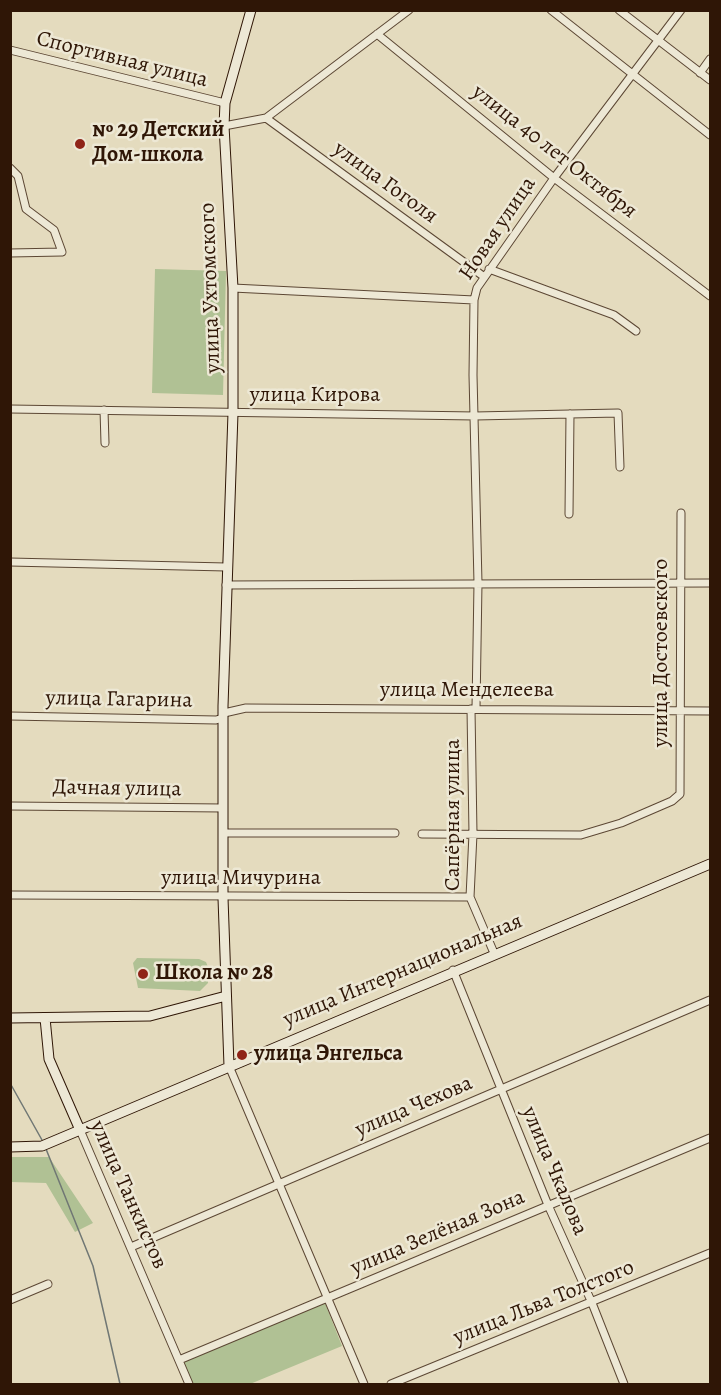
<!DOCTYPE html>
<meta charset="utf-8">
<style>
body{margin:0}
#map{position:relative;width:721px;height:1395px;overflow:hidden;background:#e4dbbe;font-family:Alegreya,serif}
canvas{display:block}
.frame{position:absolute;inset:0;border:12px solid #2f1606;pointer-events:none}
</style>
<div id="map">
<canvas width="721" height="1395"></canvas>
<div class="frame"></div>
</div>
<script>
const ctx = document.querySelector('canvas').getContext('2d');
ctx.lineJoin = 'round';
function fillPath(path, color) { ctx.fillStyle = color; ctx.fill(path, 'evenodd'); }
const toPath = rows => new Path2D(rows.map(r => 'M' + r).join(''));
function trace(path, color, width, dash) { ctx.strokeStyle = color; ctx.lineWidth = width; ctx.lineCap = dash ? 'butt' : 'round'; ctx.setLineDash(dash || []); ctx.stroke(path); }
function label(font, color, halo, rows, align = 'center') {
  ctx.font = font + ' Alegreya,serif'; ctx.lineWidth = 5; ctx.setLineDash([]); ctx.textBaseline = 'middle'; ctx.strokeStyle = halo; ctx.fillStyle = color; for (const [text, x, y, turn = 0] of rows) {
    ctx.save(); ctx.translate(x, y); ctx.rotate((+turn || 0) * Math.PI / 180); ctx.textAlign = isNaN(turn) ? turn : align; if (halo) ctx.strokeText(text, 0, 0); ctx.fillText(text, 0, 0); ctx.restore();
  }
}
fillPath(toPath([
 [155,269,226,271,223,395,152,393],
 [137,958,199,959,206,962,208,967,208,983,200,991,138,988,133,963],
 [11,1157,49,1157,93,1223,75,1232,46,1183,11,1182],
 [325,1303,342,1346,250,1384,193,1384,182,1362]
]), '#b0c194');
trace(toPath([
 [10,1083,42,1140],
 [46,1149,93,1266,120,1384]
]), '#707774', 1.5);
const street = toPath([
 [551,10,710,135],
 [619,10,710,80],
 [377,34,554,178,710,296],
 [10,50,225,103],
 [700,73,710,59],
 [266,118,483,276],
 [224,126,266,118,409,10],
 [10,168,18,176,26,209,54,230,62,252,10,253],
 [489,269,614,315,636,331],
 [233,288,474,300],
 [10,409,475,416,618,413,620,467],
 [104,410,105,443],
 [569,514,570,414],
 [10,562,226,567],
 [226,585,710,583],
 [476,708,478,583,473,375,474,300,477,288,554,178,681,10],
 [471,709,473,834,470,897,494,953],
 [10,716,216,720,223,718,224,713,246,708,710,711],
 [10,806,223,808],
 [224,833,395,833],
 [422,834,581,835,621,823,672,801,680,794,681,513],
 [10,895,470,897],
 [453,970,548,1205,592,1303,624,1384],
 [229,1066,364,1384],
 [80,1130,189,1384],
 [131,1247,710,1000],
 [10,1300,48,1284],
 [179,1360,710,1138],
 [391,1384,710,1253]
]);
const secondary = toPath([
 [10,1018,150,1016,226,996],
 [45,1018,49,1059,80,1130],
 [229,1066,223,898,223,706,233,413,233,288,224,126,225,103,251,10],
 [10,1147,42,1146,80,1130,710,864]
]);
trace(street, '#5c4734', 9);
trace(secondary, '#2f1606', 11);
trace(street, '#ede8d5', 7);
trace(secondary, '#ede8d5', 9);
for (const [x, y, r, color] of [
 [80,144,6,"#8f2418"],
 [143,974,6,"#8f2418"],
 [242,1055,6,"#8f2418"]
]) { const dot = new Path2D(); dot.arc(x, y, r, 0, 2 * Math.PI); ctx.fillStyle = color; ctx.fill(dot); trace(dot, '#ede8d5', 2); }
label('22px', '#2f1606', '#ede8d5', [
 ["Спортивная улица",122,60,14],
 ["улица 40 лет Октября",554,152,38],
 ["улица Гоголя",385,183,36],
 ["Новая улица",498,229,-56],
 ["улица Ухтомского",211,288,-92],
 ["улица Кирова",315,396],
 ["улица Достоевского",662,653,-90],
 ["улица Менделеева",467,691],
 ["улица Гагарина",119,700,1],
 ["Дачная улица",117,789,1],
 ["Сапёрная улица",454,815,-90],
 ["улица Мичурина",241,879],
 ["улица Интернациональная",403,971,-23],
 ["улица Чехова",414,1107,-23],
 ["улица Чкалова",554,1171,67],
 ["улица Танкистов",128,1195,66],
 ["улица Зелёная Зона",438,1233,-23],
 ["улица Льва Толстого",544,1303,-22]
]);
label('bold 22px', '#2f1606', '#ede8d5', [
 ["№ 29 Детский",92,131],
 ["Дом-школа",92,156],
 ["Школа № 28",155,974],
 ["улица Энгельса",254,1055]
], 'left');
</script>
